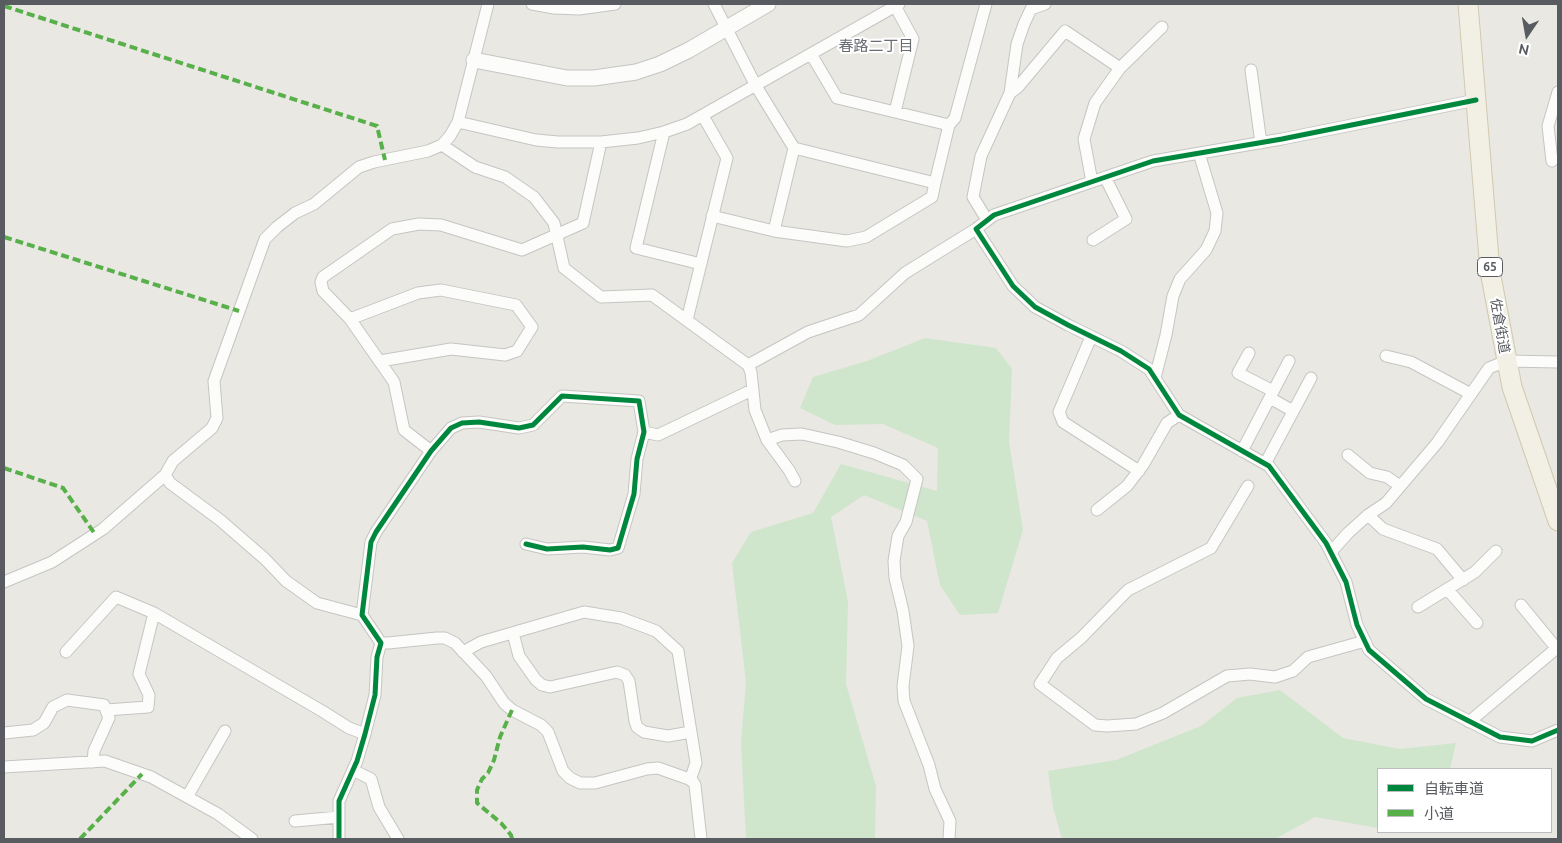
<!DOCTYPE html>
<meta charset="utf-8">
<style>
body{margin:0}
#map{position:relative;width:1562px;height:843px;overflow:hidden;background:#e9e8e2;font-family:Ubuntu,"Noto Sans JP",sans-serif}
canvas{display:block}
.frame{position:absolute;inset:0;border:5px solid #585b60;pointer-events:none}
.legend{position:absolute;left:1377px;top:768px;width:175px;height:65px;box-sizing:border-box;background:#fff;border:1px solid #bcbdbf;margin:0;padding:6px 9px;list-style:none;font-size:15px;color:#585b60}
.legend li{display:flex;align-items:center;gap:10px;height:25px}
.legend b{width:25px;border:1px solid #bcbdbf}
.north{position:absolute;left:1502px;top:10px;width:50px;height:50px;-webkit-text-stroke:4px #fff;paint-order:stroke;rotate:192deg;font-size:14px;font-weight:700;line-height:20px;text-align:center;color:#585b60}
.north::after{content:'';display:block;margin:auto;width:18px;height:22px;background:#585b60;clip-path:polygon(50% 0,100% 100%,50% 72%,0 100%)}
</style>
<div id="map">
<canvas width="1562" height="843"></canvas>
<div class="frame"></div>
<ul class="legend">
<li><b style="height:6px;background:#00873e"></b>自転車道</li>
<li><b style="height:6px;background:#58b04a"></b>小道</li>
</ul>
<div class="north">N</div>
</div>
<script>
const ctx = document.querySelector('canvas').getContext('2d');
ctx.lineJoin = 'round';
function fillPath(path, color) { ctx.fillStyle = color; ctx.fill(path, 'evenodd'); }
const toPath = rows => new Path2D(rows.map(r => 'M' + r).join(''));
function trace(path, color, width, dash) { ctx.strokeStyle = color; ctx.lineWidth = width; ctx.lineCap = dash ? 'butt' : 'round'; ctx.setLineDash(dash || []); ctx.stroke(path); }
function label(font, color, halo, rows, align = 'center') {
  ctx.font = font + ' Ubuntu,"Noto Sans JP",sans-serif'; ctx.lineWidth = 4; ctx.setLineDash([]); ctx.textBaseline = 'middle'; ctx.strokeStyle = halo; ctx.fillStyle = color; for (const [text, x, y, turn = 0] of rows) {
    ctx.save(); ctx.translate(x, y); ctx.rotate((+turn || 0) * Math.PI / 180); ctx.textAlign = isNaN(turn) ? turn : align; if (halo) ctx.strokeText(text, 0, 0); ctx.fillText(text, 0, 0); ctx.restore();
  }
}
fillPath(toPath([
 [925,338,996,348,1012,369,1009,442,1023,530,998,613,960,615,940,585,927,521,864,495,831,517,848,602,846,684,876,786,875,839,746,839,741,743,746,682,732,563,751,532,813,513,841,464,937,491,938,448,883,424,835,425,800,408,813,377,867,361],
 [1280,690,1343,738,1400,749,1456,743,1450,769,1378,769,1378,828,1315,817,1275,839,1062,839,1053,807,1048,771,1116,760,1201,726,1237,698]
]), '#cfe6cc');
const minor = toPath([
 [532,4,554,8,579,9,615,4],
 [714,4,756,86,794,148],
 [1251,70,1261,143],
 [1010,93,1018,87,1065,31,1120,68],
 [1476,100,1282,139,1153,161,994,215,976,229,1013,286,1035,307,1068,325,1121,351,1149,369,1179,415,1269,466,1326,543,1346,582,1357,625,1369,650,1426,699,1500,737,1532,741,1558,730],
 [895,112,913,39,895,6],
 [458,122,536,140,558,142,601,142,638,138,664,132,687,124,899,4],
 [949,125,955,118,986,4],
 [664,132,636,248,701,264],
 [442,145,475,167,505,177,534,197,554,223,564,268,601,297,652,295,748,365,808,332,859,315,905,273,976,229],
 [1552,161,1548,126,1558,92],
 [1092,182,1084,139,1095,103,1120,68,1162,27],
 [712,216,774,231,794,148,935,183,949,125,837,98,811,54],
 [987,220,973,197,981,156,1010,93,1017,44,1024,24,1031,9,1045,4],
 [774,231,847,241,866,237,932,197,935,183],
 [1093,240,1126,219,1105,177],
 [350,319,418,293,441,290,516,305,532,327,517,351,505,355,451,349,380,361],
 [687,320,727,158,703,116],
 [1091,337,1059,412,1063,422,1139,471],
 [1249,353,1238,373,1273,391],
 [1386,356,1411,362,1471,394],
 [748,365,751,372,755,410,767,440,789,470,795,481],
 [1155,378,1166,335,1173,296,1180,279,1206,250,1215,231,1217,213,1199,153],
 [1270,398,1293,411],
 [644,432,658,435,752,390],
 [767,440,782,435,802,434,838,442,874,453,903,465,917,479,906,522,898,536,894,561,895,578,903,611,908,646,903,686,904,701,929,765,935,789,950,821,949,839],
 [431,451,404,430,394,382,350,319,323,291,321,282,323,277,392,229,419,224,441,225,522,250,583,223,601,142],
 [1242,451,1289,361],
 [1348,455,1370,473,1387,477,1400,486],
 [1265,464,1311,378],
 [1248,486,1211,548,1128,590,1081,638,1057,658,1040,684,1095,725,1107,726,1136,724,1163,713,1227,676,1250,674,1275,677,1293,671,1308,657,1365,641],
 [1097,510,1127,486,1143,465,1167,423,1179,415],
 [1368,515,1383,529,1437,549,1463,580],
 [1331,552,1348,533,1368,515,1386,503,1437,443,1489,368,1506,361,1558,362],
 [4,582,52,562,103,529,165,475],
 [1447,589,1477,623],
 [1521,605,1557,649],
 [1418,607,1475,572,1496,551],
 [362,615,317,603,286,581,265,559,220,520,170,483,165,475,173,461,212,428,217,418,214,381,265,239,277,227,295,213,314,204,359,167,374,162,428,151,442,145,450,136,458,122,488,4],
 [513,633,519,656,536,680,542,685,550,687,617,672,625,675,629,681,635,721,637,727,644,732,668,736,691,732],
 [381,643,388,643,437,638,445,638,455,643,486,676,504,703,512,710,541,725,548,732,563,771,570,778,580,783,595,783,647,769,658,768,692,780,695,785,701,839],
 [66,652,116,597,154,613],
 [463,652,481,642,584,612,621,618,656,631,678,651,696,763,690,780],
 [106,710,148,707,149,695,139,674,154,613,322,711,349,728,365,734],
 [1469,722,1558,647],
 [4,733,33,730,44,723,53,707,67,700,104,705,109,718,94,751,93,762],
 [4,767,105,761,151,777,218,814,252,839],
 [353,770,371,779,379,807,398,839],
 [187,797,225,731],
 [295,821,339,817],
 [339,839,339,801,357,761,365,734,375,695,377,657,381,643,362,615,371,542,376,532,431,451,451,428,462,423,479,422,519,428,533,425,562,396,639,401,644,432,637,459,634,494,618,548,610,550,583,547,547,549,526,544]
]);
const tertiary = toPath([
 [474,60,567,78,594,78,636,72,660,64,689,50,768,4]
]);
const primary = toPath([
 [1468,4,1490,271,1512,387,1558,521]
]);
trace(minor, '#c5c5c3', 13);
trace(tertiary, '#c5c5c3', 17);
trace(primary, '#d1c9af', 21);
trace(minor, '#fcfcfb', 11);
trace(tertiary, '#fcfcfb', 15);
trace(primary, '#f2f0e5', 19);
trace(toPath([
 [4,6,377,126,385,160],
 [4,237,239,311],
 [4,468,63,488,95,534],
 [512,710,500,737,494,760,488,773,482,779,477,790,477,803,501,823,511,835,512,839],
 [80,839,142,774]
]), '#58b04a', 4, [8, 4]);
trace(toPath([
 [1476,100,1282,139,1153,161,994,215,976,229,1013,286,1035,307,1068,325,1121,351,1149,369,1179,415,1269,466,1326,543,1346,582,1357,625,1369,650,1426,699,1500,737,1532,741,1558,730],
 [339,839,339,801,357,761,365,734,375,695,377,657,381,643,362,615,371,542,376,532,431,451,451,428,462,423,479,422,519,428,533,425,562,396,639,401,644,432,637,459,634,494,618,548,610,550,583,547,547,549,526,544]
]), '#00873e', 5);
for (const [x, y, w] of [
 [1490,267,25]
]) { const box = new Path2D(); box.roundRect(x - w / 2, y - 9.5, w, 19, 4); ctx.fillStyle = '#fff'; ctx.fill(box); trace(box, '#585b60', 1); }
label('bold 12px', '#585b60', null, [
 ["65",1490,267]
]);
label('14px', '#585b60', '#fff', [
 ["佐倉街道",1500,326,80]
]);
label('15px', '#696d72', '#fff', [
 ["春路二丁目",876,46]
]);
</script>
